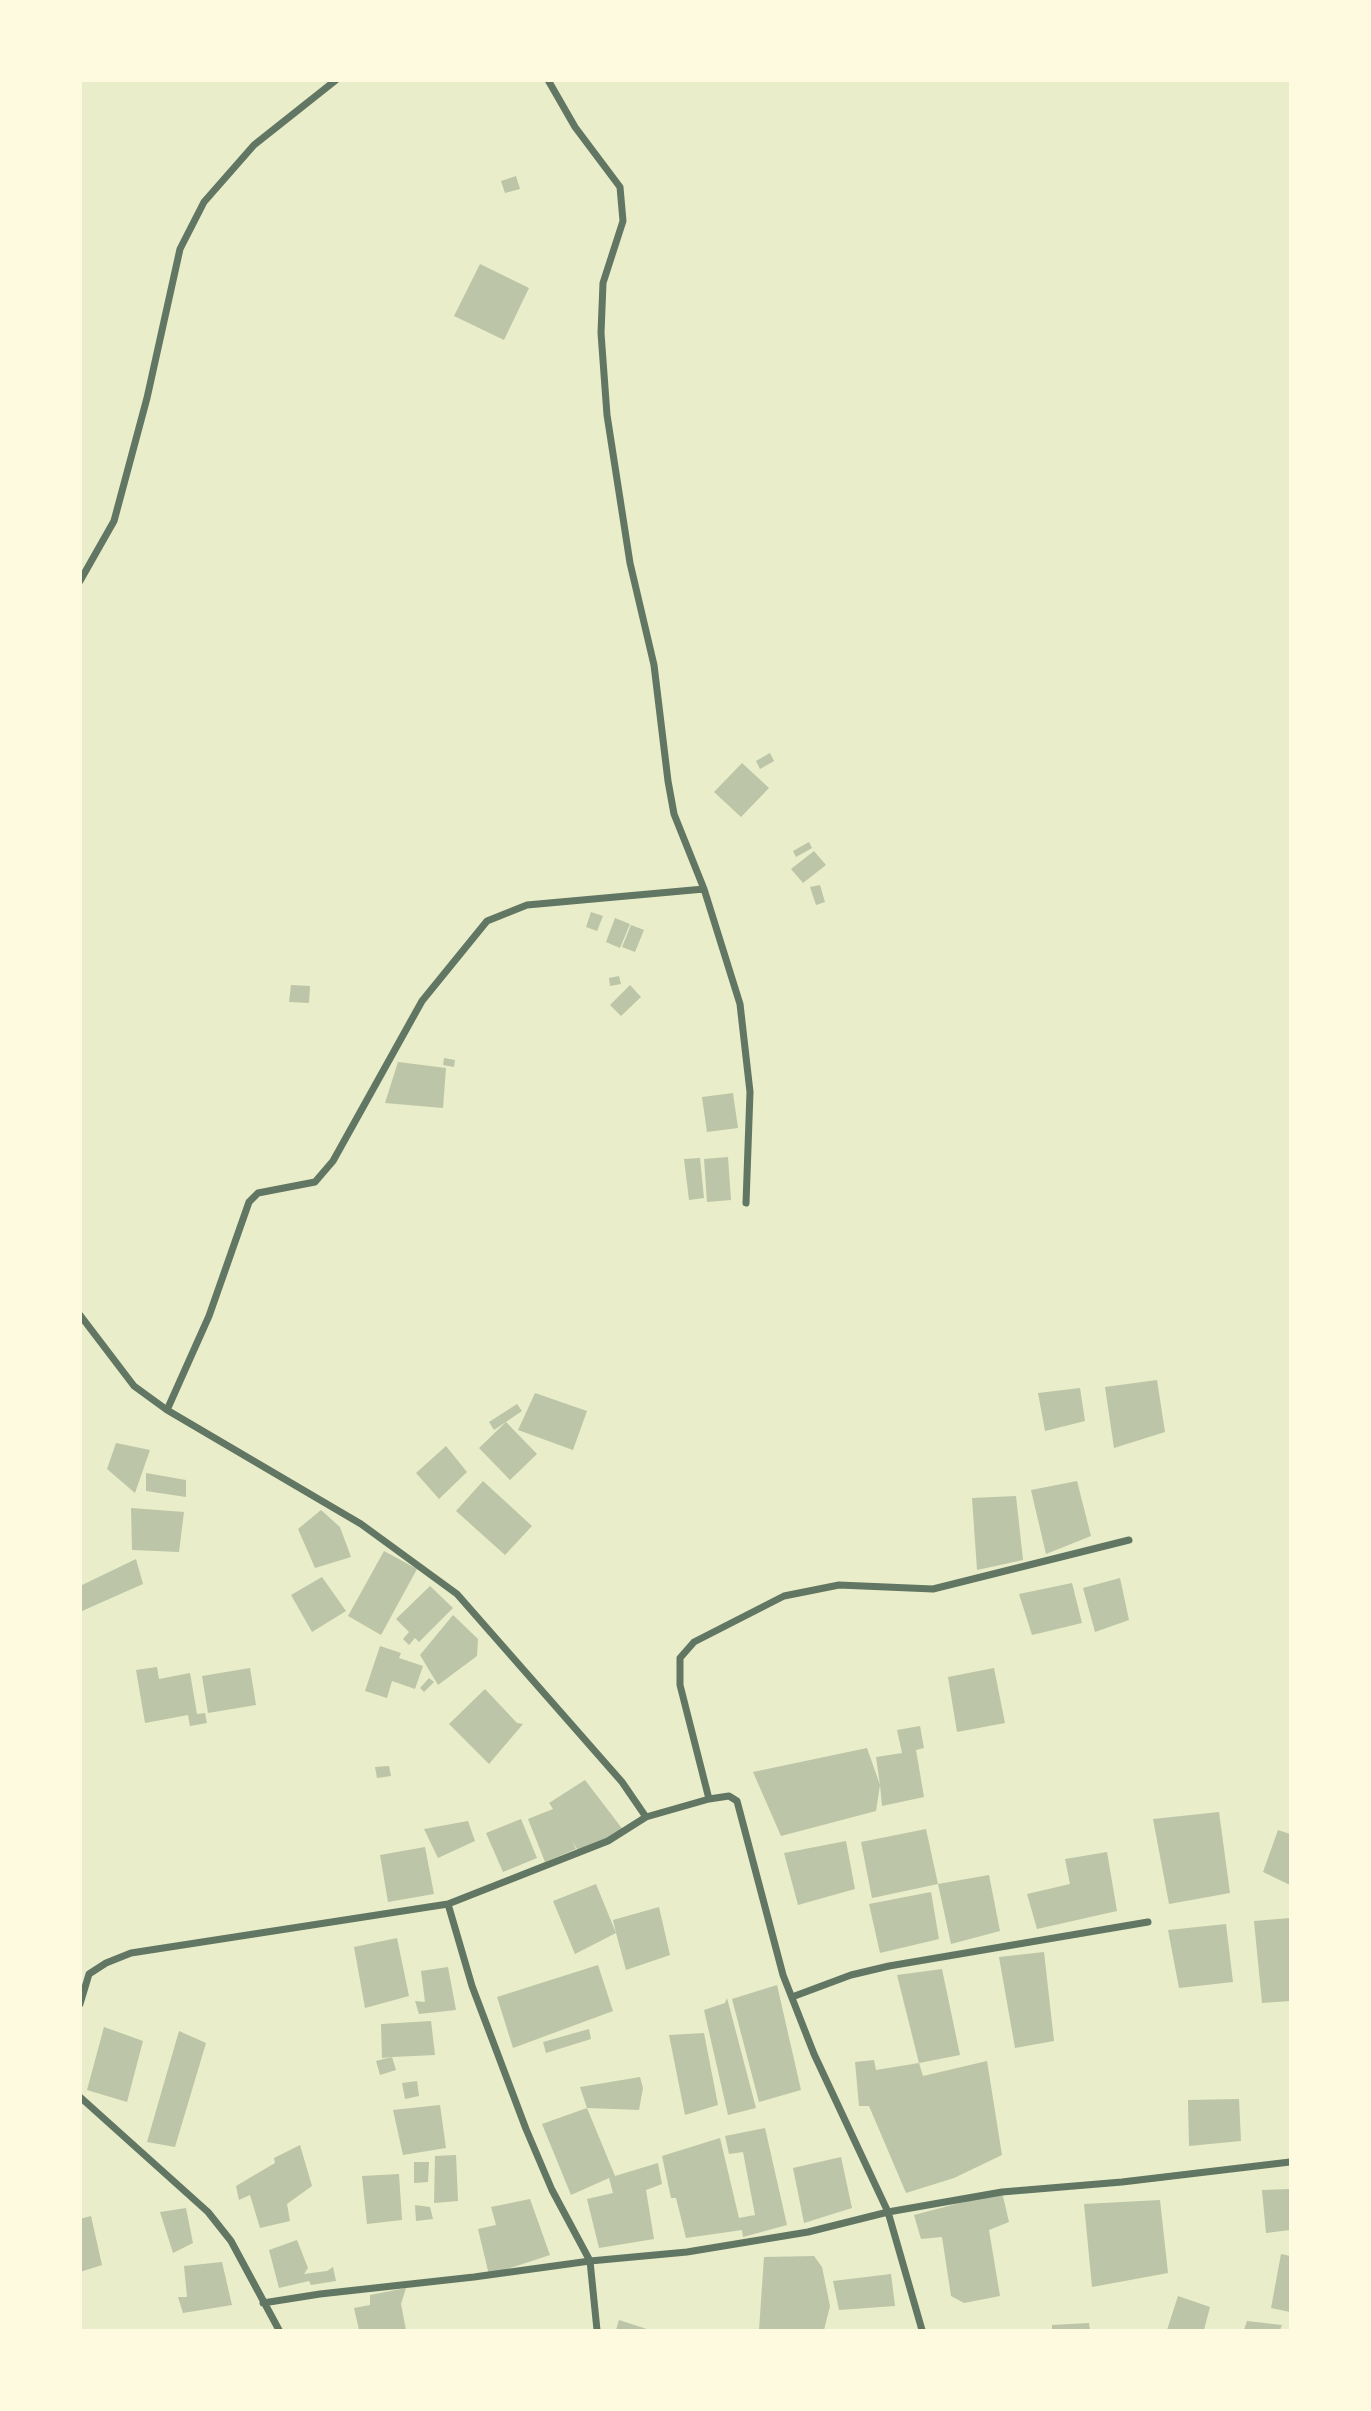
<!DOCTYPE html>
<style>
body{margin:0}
#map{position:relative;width:1371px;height:2411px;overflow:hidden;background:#e9edc9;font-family:Commissioner,sans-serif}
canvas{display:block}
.frame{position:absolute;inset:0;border:82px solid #fefae0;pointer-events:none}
</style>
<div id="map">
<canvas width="1371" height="2411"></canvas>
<div class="frame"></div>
</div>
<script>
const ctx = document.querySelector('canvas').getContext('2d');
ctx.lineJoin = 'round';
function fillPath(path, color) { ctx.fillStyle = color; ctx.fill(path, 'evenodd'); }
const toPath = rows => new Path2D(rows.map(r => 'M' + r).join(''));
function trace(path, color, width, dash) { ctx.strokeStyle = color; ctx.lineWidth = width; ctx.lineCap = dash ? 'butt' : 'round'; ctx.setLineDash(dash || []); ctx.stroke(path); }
fillPath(toPath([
 [516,176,520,189,505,193,501,181],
 [480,264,529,288,504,340,454,316],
 [770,753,774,761,760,769,756,761],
 [742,763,769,788,741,817,714,792],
 [809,842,812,848,796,857,793,851],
 [814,851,826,865,803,883,791,869],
 [820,885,825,902,816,905,810,887],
 [591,912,603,916,597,931,586,927],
 [615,918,630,924,620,948,606,942],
 [631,925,644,930,635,952,622,947],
 [619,976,621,984,610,986,609,978],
 [291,985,310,986,309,1003,289,1002],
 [630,985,641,997,621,1016,610,1005],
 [444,1058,455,1060,454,1067,443,1065],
 [398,1062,446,1068,443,1108,385,1103],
 [733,1093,738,1128,707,1132,702,1097],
 [728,1157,731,1200,707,1202,704,1159],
 [700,1158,704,1198,689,1200,684,1159],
 [1157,1380,1165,1432,1114,1448,1105,1387],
 [1080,1388,1085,1421,1045,1431,1038,1393],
 [535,1393,587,1411,573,1450,518,1430],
 [517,1404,522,1411,494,1430,489,1422],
 [506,1422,537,1454,510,1480,479,1448],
 [116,1443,150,1450,135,1493,107,1469],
 [446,1446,467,1472,439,1499,416,1473],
 [146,1473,186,1480,186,1497,146,1491],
 [483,1481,532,1526,505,1555,456,1511],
 [1077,1481,1091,1536,1046,1554,1031,1490],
 [1016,1496,1023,1560,977,1570,972,1498],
 [131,1508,184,1512,179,1552,132,1550],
 [321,1510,340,1527,351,1557,315,1568,298,1529],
 [384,1551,417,1569,381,1635,348,1616],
 [136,1559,143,1584,82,1611,80,1586],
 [322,1577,346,1611,312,1632,291,1595],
 [1120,1578,1129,1620,1095,1632,1083,1588],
 [1072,1583,1082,1623,1032,1635,1019,1594],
 [430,1586,453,1608,419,1642,415,1638,409,1645,403,1639,409,1632,396,1619],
 [453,1615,478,1639,477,1656,438,1685,420,1655],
 [380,1646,401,1653,399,1658,423,1666,415,1689,392,1681,387,1698,365,1691],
 [157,1667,159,1679,190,1673,197,1714,205,1713,207,1723,190,1726,188,1715,145,1723,136,1670],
 [250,1668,256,1705,208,1713,202,1676],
 [994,1668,1005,1723,957,1732,948,1677],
 [429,1678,434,1682,424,1692,420,1688],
 [485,1689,517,1723,523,1724,489,1764,449,1724],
 [920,1726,924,1748,916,1750,924,1797,882,1806,880,1785,876,1811,781,1836,753,1772,867,1748,880,1785,876,1757,902,1753,897,1730],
 [389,1766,391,1776,377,1778,375,1767],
 [585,1780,624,1831,579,1852,572,1841,576,1849,545,1862,528,1819,553,1809,549,1803],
 [1219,1812,1230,1893,1169,1904,1153,1819],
 [521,1819,537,1858,503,1872,486,1833],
 [468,1821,475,1841,438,1858,424,1829],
 [926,1829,938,1884,989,1875,1000,1931,951,1944,938,1884,872,1898,861,1842],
 [1278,1830,1290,1834,1290,1885,1263,1872],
 [846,1841,855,1889,798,1905,784,1853],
 [425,1847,434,1894,388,1902,380,1855],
 [1107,1852,1117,1911,1037,1929,1027,1894,1070,1884,1065,1859],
 [596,1884,616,1933,613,1920,659,1907,670,1955,626,1970,616,1933,575,1954,553,1901],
 [931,1892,939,1939,880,1953,869,1904],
 [1290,1918,1290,2001,1262,2003,1254,1921],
 [1226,1924,1233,1982,1179,1988,1168,1930],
 [397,1938,409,1996,365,2008,354,1947],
 [1044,1952,1054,2041,1015,2048,999,1957],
 [598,1965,613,2011,513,2048,497,1997],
 [448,1967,456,2010,419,2014,415,2001,425,2002,421,1971],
 [942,1969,960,2055,919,2063,897,1975],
 [777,1985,801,2090,759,2102,732,1999],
 [727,1998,756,2108,728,2115,704,2010,725,2003],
 [431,2021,435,2055,392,2057,396,2070,380,2075,376,2061,392,2057,382,2058,381,2024],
 [104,2027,143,2041,127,2102,87,2090],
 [589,2029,591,2039,546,2053,543,2042],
 [179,2031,206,2043,175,2147,147,2142],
 [704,2033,718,2105,685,2115,669,2035],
 [874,2060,876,2070,919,2063,923,2076,987,2061,1002,2155,954,2178,906,2193,869,2106,859,2106,855,2062],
 [640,2077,643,2088,639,2110,587,2108,580,2087],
 [417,2081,419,2096,405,2099,402,2083],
 [1239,2099,1241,2141,1189,2146,1188,2100],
 [440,2105,446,2148,403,2155,393,2110],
 [587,2108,615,2176,658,2163,662,2184,646,2190,654,2239,599,2248,587,2199,613,2193,609,2178,571,2195,542,2124],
 [765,2128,787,2225,743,2237,742,2230,686,2238,676,2198,671,2198,662,2156,720,2138,739,2218,755,2215,743,2152,729,2154,725,2136],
 [300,2145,312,2186,287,2204,290,2221,260,2228,250,2195,239,2200,236,2186,275,2163,274,2158],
 [456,2155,458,2201,434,2203,435,2156],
 [841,2157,852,2208,804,2223,793,2168],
 [414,2162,429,2162,428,2182,414,2183],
 [399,2174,402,2220,367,2224,362,2176],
 [1290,2189,1290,2230,1266,2233,1262,2190],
 [1002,2192,1009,2222,989,2230,1000,2296,964,2303,951,2296,942,2237,921,2239,914,2215],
 [530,2199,550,2255,489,2275,478,2229,496,2225,491,2207],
 [1160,2200,1168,2273,1092,2287,1084,2204],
 [415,2205,430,2207,433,2219,416,2221],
 [186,2208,193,2243,173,2253,160,2212],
 [91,2216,102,2265,80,2272,80,2219],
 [297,2240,308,2268,304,2274,327,2271,333,2267,336,2281,311,2285,309,2281,279,2288,269,2250],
 [1281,2254,1290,2256,1290,2312,1271,2308],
 [814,2256,822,2267,830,2306,824,2330,759,2330,764,2257],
 [222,2262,232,2305,183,2313,178,2297,187,2297,184,2266],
 [891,2274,895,2306,839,2310,833,2281],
 [406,2288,401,2304,406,2330,359,2330,354,2308,370,2305,370,2295],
 [1178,2296,1210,2307,1204,2330,1167,2330],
 [619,2320,650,2330,616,2330],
 [1247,2321,1282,2325,1280,2330,1244,2330],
 [1089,2323,1090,2330,1052,2330,1052,2325]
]), '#bcc5a7');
trace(toPath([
 [548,80,575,127,620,187,623,221,603,283,601,333,607,415,630,563,654,665,668,781,674,814,704,889,740,1004,750,1092,746,1203],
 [80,581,114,521,147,398,180,249,204,202,254,145,336,80],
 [80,1315,134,1386,167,1410,361,1524,457,1594,622,1782,646,1817,709,1799,729,1796,737,1801,783,1975,814,2054,888,2212,922,2330],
 [167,1410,209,1316,249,1202,258,1193,315,1182,333,1161,422,1001,487,921,527,905,704,889],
 [709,1799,680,1685,680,1658,694,1642,784,1596,839,1585,933,1589,1129,1540],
 [792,1997,851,1975,889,1966,1148,1922],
 [80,2004,89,1974,106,1963,131,1953,448,1904],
 [80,2097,208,2212,231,2241,279,2330],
 [263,2303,320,2294,474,2277,590,2261,552,2190,526,2129,472,1986,448,1904,608,1841,646,1817],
 [597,2330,590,2261,687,2252,808,2232,888,2212,1002,2192,1122,2182,1290,2162]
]), '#617663', 7);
</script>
